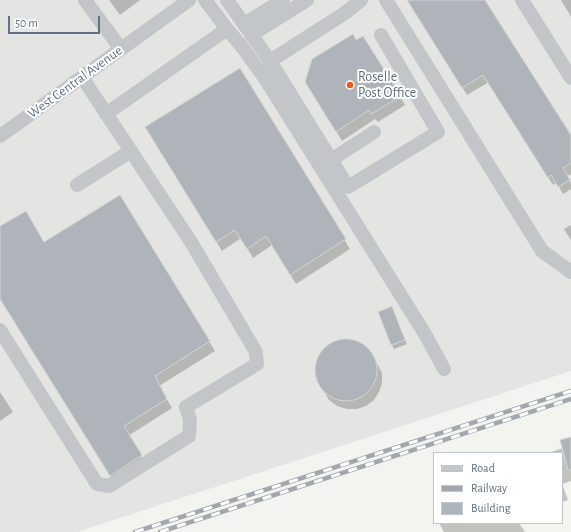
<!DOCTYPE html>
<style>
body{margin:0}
#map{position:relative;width:571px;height:532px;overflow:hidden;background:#f3f4ef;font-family:"Alegreya Sans",sans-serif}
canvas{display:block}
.legend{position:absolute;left:433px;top:452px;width:130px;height:72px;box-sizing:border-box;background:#fff;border:1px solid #c0c6cd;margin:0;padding:5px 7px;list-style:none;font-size:12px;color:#617082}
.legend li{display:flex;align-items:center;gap:8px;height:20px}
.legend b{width:20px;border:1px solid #c0c6cd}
.scale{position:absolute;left:8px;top:16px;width:92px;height:18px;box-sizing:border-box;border:2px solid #617082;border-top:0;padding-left:5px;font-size:12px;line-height:14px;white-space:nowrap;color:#617082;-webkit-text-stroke:3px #fff;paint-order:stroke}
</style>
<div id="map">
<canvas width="571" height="532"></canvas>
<ul class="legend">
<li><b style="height:5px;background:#c3c6c9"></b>Road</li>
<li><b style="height:5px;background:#a2a7ae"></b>Railway</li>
<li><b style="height:11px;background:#aeb4ba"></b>Building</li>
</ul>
<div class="scale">50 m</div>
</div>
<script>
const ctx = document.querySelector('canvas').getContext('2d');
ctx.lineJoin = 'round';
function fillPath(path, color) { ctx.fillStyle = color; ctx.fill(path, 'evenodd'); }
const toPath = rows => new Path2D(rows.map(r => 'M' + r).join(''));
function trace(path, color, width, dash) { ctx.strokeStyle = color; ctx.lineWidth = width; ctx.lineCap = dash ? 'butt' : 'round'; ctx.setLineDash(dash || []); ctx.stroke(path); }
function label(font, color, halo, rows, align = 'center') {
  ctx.font = font + ' "Alegreya Sans",sans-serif'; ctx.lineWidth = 4; ctx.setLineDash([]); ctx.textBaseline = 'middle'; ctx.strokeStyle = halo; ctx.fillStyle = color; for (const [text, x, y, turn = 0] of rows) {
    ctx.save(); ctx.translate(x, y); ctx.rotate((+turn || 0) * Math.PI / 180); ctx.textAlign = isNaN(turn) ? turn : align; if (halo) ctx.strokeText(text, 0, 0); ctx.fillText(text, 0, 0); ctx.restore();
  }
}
fillPath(toPath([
 [0,0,571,0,571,371,77,532,0,532]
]), '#e4e5e3');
fillPath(toPath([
 [109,0,140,0,120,15],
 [408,0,485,0,571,137,571,174,567,176,571,183,571,189,563,194,557,183,553,185,489,82,467,95],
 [561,0,571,0,571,17,570,15],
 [240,69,350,249,296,284,272,245,253,258,241,238,222,251,152,136],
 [312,91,400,96,405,105,378,122,375,119,342,141],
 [120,196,215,351,159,386,172,408,128,436,146,465,116,484,0,298,0,227,44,243],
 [571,225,571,240,564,229],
 [392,308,407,344,394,349,392,345],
 [348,339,358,342,366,347,372,354,382,373,382,383,379,392,374,400,366,406,357,409,347,409,337,406,329,400,318,381,316,371,317,361,322,351,329,345,339,340],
 [0,392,13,412,0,421],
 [571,438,571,481,562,484,568,500,562,502,562,453,548,453,563,448],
 [439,523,519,523,525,532,444,532]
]), '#0003');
const building = toPath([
 [407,0,485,0,571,135,571,163,563,168,570,180,558,187,551,175,548,178,483,75,462,88,407,0],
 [353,34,356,40,363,36,401,96,371,114,369,110,336,132,305,82,312,59,353,34],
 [240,68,346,239,290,275,266,236,247,249,235,230,216,242,145,127,240,68],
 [120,195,210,341,155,376,167,399,124,426,142,455,110,476,0,299,0,226,26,211,44,242,120,195],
 [392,306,405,340,391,345,378,312,392,306],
 '315 370a31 31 0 1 1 62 0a31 31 0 1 1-62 0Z',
 [571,437,571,470,568,470,560,440,571,437]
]);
fillPath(building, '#aeb4ba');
trace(building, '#d5d5d2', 1);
trace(toPath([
 [85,0,121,49],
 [205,0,227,29],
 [227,0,270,61,348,187,438,132,381,35],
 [386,0,542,251,571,272],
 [522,0,571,78],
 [244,24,283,0],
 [251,35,307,0],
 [270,61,345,13,361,0],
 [106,114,227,29,243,48,266,80,425,334,444,369],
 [0,136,189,0],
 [331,160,374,132],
 [77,185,131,151],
 [0,330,97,484,109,486,189,436,190,420,186,407,257,364,256,352,191,242,82,77]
]), '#c3c6c9', 14);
const rail = toPath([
 [135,532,571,391],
 [160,532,571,399]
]);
trace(rail, '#a2a7ae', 4.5);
trace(rail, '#fff', 3, [9]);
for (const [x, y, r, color] of [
 [350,85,4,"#ee5c15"]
]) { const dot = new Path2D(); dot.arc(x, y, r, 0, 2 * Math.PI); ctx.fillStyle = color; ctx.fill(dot); trace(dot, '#fff', 1.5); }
label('14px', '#617082', '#fff', [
 ["Roselle",358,77],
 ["Post Office",358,93]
], 'left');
label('14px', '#617082', '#fff', [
 ["West Central Avenue",75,82,-36]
]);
</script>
